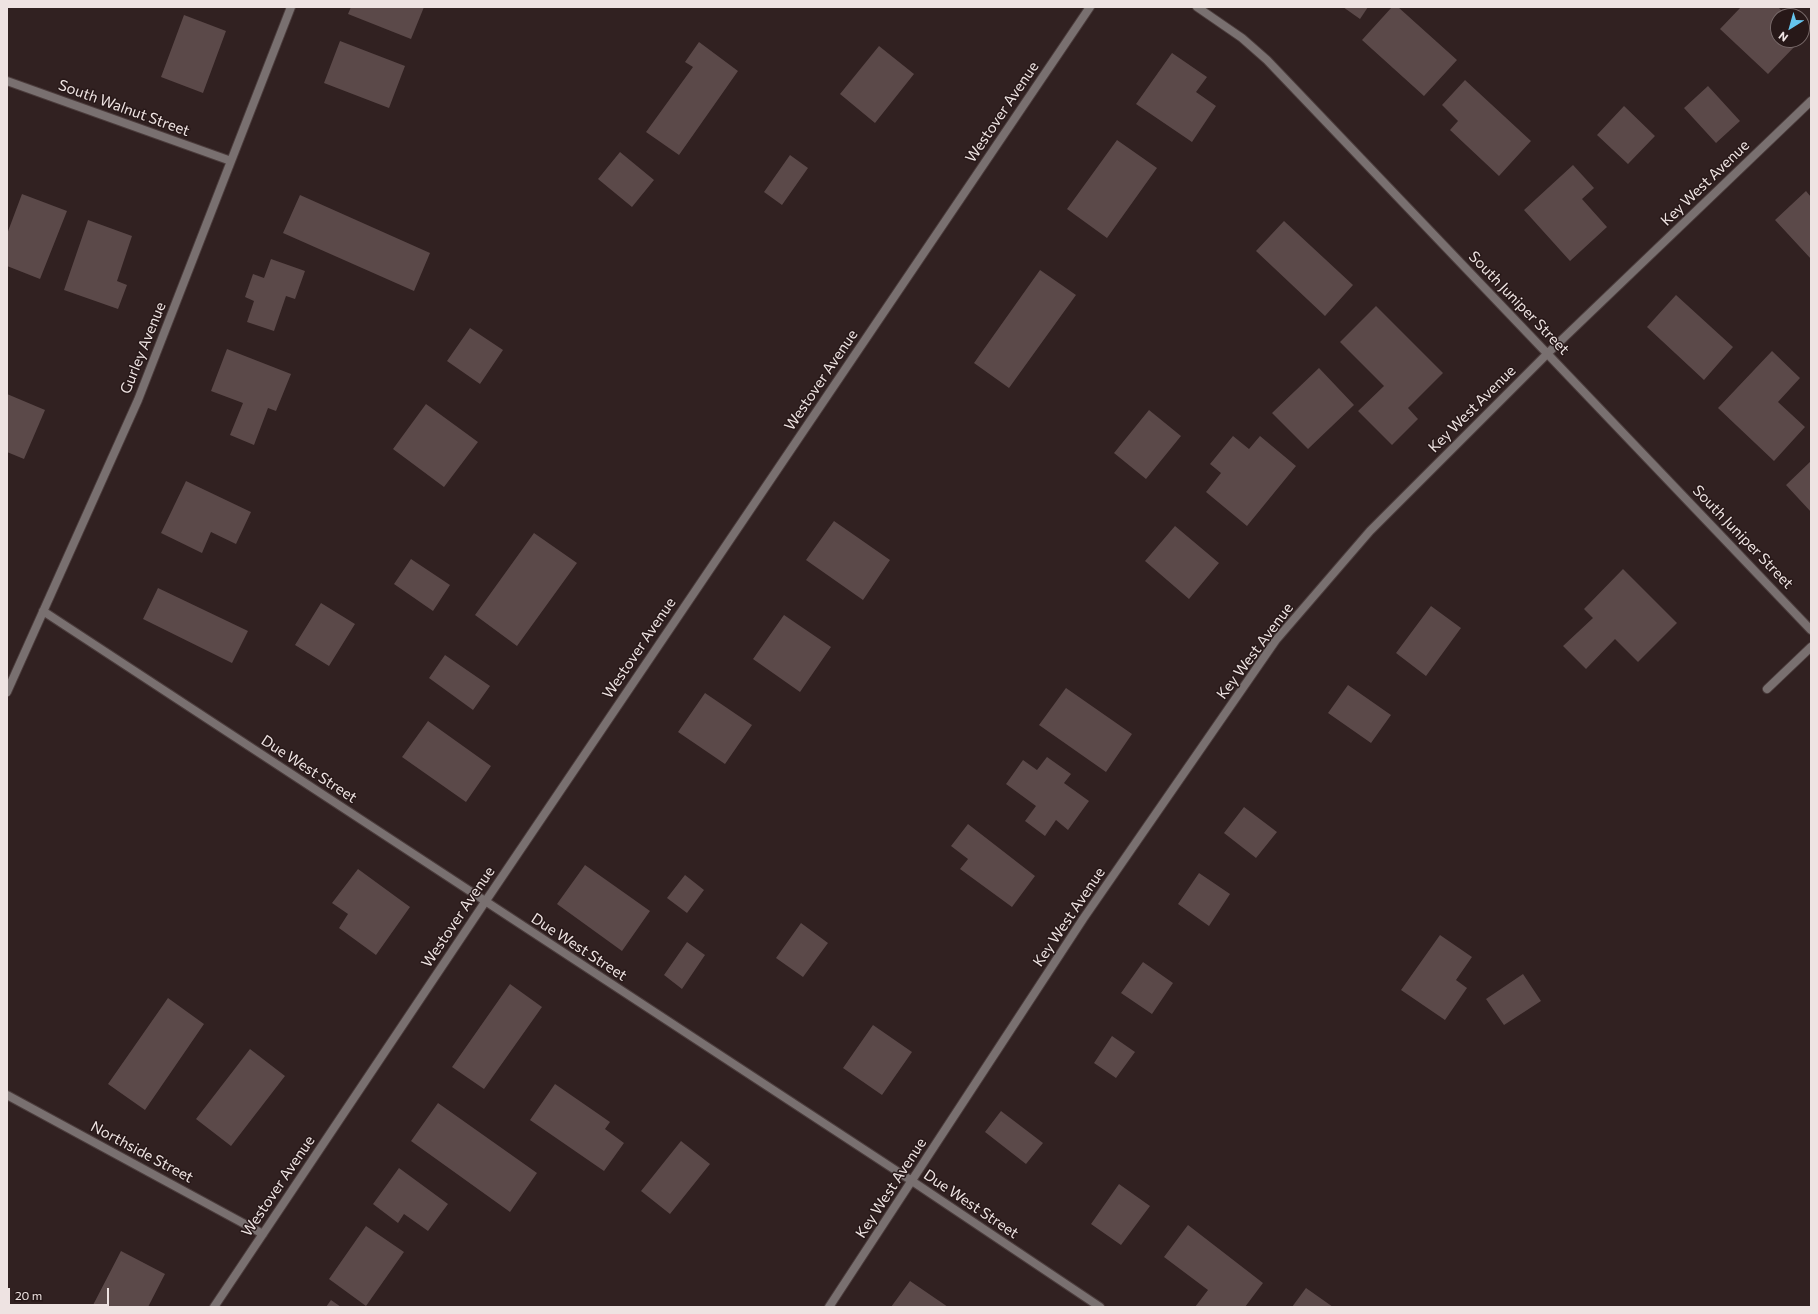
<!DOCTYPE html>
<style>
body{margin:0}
#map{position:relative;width:1818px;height:1314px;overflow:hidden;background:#312121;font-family:Commissioner,sans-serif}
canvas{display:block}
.frame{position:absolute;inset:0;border:8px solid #eee3e2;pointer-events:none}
.north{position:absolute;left:1770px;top:8px;width:40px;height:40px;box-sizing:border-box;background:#271818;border:1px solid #776969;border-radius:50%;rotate:217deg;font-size:11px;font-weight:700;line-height:16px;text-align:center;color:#eee3e2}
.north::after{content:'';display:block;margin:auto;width:14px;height:18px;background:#65c5ee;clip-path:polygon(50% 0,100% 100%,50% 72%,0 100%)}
.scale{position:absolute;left:8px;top:1288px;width:101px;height:18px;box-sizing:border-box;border:2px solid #eee3e2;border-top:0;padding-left:5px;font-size:12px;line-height:14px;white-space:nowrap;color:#eee3e2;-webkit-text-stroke:3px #271818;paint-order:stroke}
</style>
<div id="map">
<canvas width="1818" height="1314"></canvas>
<div class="frame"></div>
<div class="north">N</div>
<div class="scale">20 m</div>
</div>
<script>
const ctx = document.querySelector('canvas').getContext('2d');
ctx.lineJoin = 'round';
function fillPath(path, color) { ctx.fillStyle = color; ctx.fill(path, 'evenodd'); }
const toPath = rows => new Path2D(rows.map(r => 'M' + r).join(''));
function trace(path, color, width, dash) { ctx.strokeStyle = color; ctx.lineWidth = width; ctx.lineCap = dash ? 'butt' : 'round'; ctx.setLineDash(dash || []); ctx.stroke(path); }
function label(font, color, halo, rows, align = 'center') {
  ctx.font = font + ' Commissioner,sans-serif'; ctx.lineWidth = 3; ctx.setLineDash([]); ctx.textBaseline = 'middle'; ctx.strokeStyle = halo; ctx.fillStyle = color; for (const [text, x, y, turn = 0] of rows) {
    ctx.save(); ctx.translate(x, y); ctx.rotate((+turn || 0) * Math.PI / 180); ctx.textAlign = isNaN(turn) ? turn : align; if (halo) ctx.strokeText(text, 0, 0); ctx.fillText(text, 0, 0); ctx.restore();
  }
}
fillPath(toPath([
 [351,7,424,7,411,39,348,14],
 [1343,7,1368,7,1360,19],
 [1392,7,1398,7,1457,60,1424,96,1362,40],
 [1741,7,1778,7,1785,14,1783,16,1778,16,1778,40,1796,40,1799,42,1768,74,1720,29],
 [184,15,226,31,203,93,161,77],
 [340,41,405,66,389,108,324,83],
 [699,42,738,71,679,155,646,132,693,67,685,62],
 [879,46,914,74,875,123,840,94],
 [1172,53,1207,77,1196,92,1216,106,1192,142,1136,104],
 [1465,80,1531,141,1499,176,1450,130,1458,121,1442,105],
 [1708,86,1740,121,1716,143,1684,108],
 [1624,106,1655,136,1628,164,1597,135],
 [1117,140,1157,168,1107,238,1067,209],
 [620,152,654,180,632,207,598,179],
 [790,155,808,168,782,205,764,192],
 [1573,165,1594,188,1582,199,1607,227,1570,261,1524,210],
 [1806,191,1811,197,1811,259,1775,220],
 [22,194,67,211,40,279,7,266,7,234],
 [300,195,430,253,414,291,283,233],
 [88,220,132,236,117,281,127,285,118,309,64,290],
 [1284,221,1353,285,1325,316,1256,251],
 [271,259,305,271,295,299,286,296,274,331,247,322,254,301,245,297,253,274,264,278],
 [1040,270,1076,295,1009,388,974,363],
 [1676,295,1733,347,1704,380,1647,327],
 [1376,306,1443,373,1408,408,1418,419,1392,445,1358,411,1384,386,1340,342],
 [470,328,503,350,480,384,447,361],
 [227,349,291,374,276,411,268,408,254,445,230,435,243,403,211,391],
 [1772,351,1800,378,1778,402,1805,427,1774,461,1718,408],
 [1319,368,1354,405,1308,449,1272,413],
 [7,394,45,410,24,459,7,452],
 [426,404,478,442,444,487,393,449],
 [1149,410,1181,436,1146,479,1114,453],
 [1233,436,1249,449,1260,436,1296,466,1247,526,1206,492,1221,473,1210,464],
 [1811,461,1811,512,1786,485],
 [186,481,251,512,236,544,211,532,202,553,161,533],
 [834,521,890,560,863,600,806,560],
 [1175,526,1219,563,1189,599,1145,561],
 [534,533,577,563,517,646,475,615],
 [411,559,450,585,433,611,394,584],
 [1623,569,1677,623,1638,662,1615,639,1586,669,1563,646,1593,618,1584,609],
 [158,588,248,631,232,663,143,619],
 [321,603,355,624,329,666,295,645],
 [1431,606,1461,628,1426,676,1396,653],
 [784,615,831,647,800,692,753,659],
 [445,655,490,686,473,710,429,678],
 [1348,685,1391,715,1371,743,1328,713],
 [1066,688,1132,734,1106,772,1039,725],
 [705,693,752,725,725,764,678,732],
 [428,721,491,766,466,802,402,757],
 [1047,757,1071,774,1064,783,1089,801,1068,830,1056,820,1045,836,1025,821,1036,806,1006,784,1023,760,1037,770],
 [1244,807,1277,832,1256,858,1224,833],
 [968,824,1035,876,1012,907,960,869,968,859,951,846],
 [585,865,650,911,622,951,557,904],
 [358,869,410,907,376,955,339,928,348,914,332,903],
 [1199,873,1230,894,1209,926,1178,904],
 [685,875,704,890,687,913,667,898],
 [801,923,828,943,803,977,776,958],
 [1440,935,1472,957,1456,980,1467,988,1445,1020,1401,990],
 [687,942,705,955,682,989,664,975],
 [1143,962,1173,983,1152,1014,1121,993],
 [1523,974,1541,1001,1504,1025,1486,999],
 [510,984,542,1007,484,1089,452,1067],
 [168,998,204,1024,145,1110,108,1084],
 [873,1025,912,1052,882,1095,843,1068],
 [1112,1036,1135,1052,1116,1078,1094,1063],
 [250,1049,285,1076,231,1146,196,1119],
 [555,1084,610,1122,605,1129,624,1143,604,1171,530,1120],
 [438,1103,537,1173,510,1212,411,1141],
 [1001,1111,1043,1143,1026,1164,985,1132],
 [681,1141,710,1164,670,1214,641,1191],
 [399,1168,448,1204,428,1231,404,1214,398,1223,373,1204],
 [1119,1184,1150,1206,1121,1245,1091,1224],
 [1188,1225,1263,1283,1245,1307,1195,1307,1208,1290,1164,1257],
 [366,1226,404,1252,366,1306,329,1279],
 [121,1251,165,1274,148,1307,92,1307],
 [910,1281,948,1307,891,1307],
 [1306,1288,1333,1307,1292,1307],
 [331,1300,341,1307,326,1307]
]), '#5b4949');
const street = toPath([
 [1197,7,1242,38,1267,60,1811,630],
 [7,81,231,161],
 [43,611,912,1181,1100,1307],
 [1767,689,1811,647],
 [7,692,138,400,291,7],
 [7,1095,263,1234],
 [214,1307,485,902,1090,7],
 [829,1307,1083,919,1276,640,1370,531,1548,353,1811,101]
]);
trace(street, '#4b3c3c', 10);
trace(street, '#797070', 8);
label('15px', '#eee3e2', '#271818', [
 ["South Walnut Street",124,108,20],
 ["Westover Avenue",1002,112,-56],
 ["Key West Avenue",1705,183,-44],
 ["South Juniper Street",1519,303,46],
 ["Gurley Avenue",143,348,-68],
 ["Westover Avenue",821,380,-56],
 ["Key West Avenue",1472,409,-45],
 ["South Juniper Street",1743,537,46],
 ["Westover Avenue",639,648,-56],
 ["Key West Avenue",1255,651,-53],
 ["Due West Street",309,769,33],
 ["Westover Avenue",458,917,-56],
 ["Key West Avenue",1069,917,-56],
 ["Due West Street",579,947,33],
 ["Northside Street",142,1152,28],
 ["Westover Avenue",278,1186,-56],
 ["Key West Avenue",891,1188,-57],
 ["Due West Street",971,1204,34]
]);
</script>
